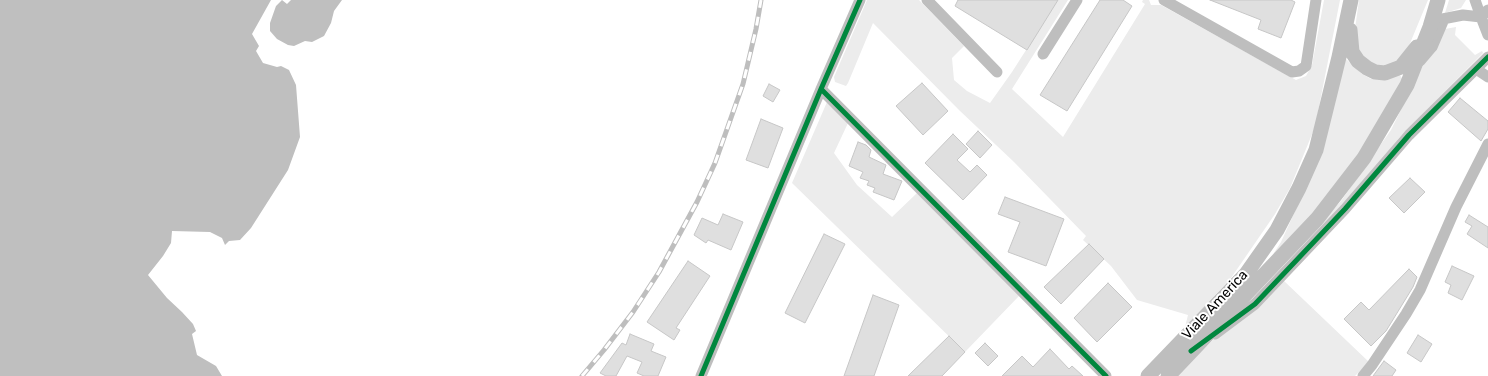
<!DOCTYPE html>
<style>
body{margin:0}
canvas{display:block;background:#fff}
</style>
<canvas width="1488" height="376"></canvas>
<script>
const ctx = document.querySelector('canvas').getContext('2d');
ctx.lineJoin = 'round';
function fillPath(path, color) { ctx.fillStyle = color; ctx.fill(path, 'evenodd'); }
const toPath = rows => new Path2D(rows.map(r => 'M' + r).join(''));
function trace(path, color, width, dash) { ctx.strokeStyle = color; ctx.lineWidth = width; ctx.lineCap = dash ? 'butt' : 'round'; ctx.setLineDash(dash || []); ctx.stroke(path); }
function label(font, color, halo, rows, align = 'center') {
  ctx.font = font + ' Rubik,sans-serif'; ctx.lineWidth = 4; ctx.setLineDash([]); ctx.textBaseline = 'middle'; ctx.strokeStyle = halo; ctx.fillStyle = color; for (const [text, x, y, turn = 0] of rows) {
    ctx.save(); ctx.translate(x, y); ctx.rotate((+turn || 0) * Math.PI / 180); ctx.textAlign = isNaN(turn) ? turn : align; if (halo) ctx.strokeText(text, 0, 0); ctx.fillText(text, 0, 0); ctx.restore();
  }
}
fillPath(toPath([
 [867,0,919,0,964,46,952,58,954,80,967,91,990,103,1012,72,1058,0,1068,0,1012,89,1063,137,1145,4,1142,2,1143,0,1149,0,1151,5,1161,5,1296,80,1306,76,1312,65,1324,0,1340,0,1315,127,1290,188,1275,214,1231,278,1185,327,1188,315,1137,300,1111,266,1083,240,1086,236,1014,162,959,110,873,23,848,83,846,86,835,82,834,77],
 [1359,0,1428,0,1406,53,1401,60,1378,68,1361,58,1354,36],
 [1449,0,1466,0,1461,8,1445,13],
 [1456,27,1455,35,1475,55,1482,51,1483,53,1399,138,1384,158,1255,300,1240,310,1341,201,1391,130,1423,65,1435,52,1445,29],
 [1346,59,1362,74,1371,79,1382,80,1400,75,1403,80,1371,137,1317,210,1272,256,1281,242,1311,176],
 [827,102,848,123,834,153,857,185,892,217,917,193,1019,296,965,352,792,183],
 [1283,280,1369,362,1355,376,1175,376,1213,340,1244,318]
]), '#ececec');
fillPath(toPath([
 [0,0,271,0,252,34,259,46,256,51,263,63,277,67,281,66,289,70,296,85,300,137,288,170,251,228,240,240,229,241,225,245,222,238,210,232,172,231,171,243,163,256,148,275,167,298,182,312,193,324,196,331,192,334,197,355,216,366,222,376,0,376],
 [282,0,287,4,291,0,342,0,334,11,331,23,324,36,312,42,305,41,294,46,288,45,277,39,270,31,270,23,276,6]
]), '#bfbfbf');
const building = toPath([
 [958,0,1058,0,1027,50,955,6,958,0],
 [1100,0,1123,0,1132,6,1067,111,1040,95,1100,0],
 [1210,0,1291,0,1295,2,1281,38,1258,29,1261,20,1210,0],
 [922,83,948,111,923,135,896,106,922,83],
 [769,84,780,90,773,102,763,96,769,84],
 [1460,98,1488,121,1488,129,1481,141,1448,112,1460,98],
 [761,119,783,128,768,168,746,160,761,119],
 [978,131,992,145,980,158,966,144,978,131],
 [953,134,968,149,957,160,970,172,977,165,987,175,963,200,925,163,953,134],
 [858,142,866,145,871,150,869,157,886,165,883,174,902,181,894,200,873,192,875,188,867,185,869,181,860,178,863,172,849,166,858,142],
 [1410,178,1425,192,1404,213,1389,198,1410,178],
 [1005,197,1064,219,1046,266,1008,252,1020,222,998,214,1005,197],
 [723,214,743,222,731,250,708,240,706,243,694,235,702,218,718,225,723,214],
 [1469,215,1488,227,1488,248,1467,234,1472,226,1465,222,1469,215],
 [824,234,845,244,805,323,785,313,824,234],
 [1089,244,1104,259,1061,304,1044,287,1089,244],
 [688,261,710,276,676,328,680,330,674,340,647,322,688,261],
 [1452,266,1474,276,1462,300,1448,293,1451,285,1445,282,1452,266],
 [1409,269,1417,277,1413,287,1386,331,1371,346,1344,319,1361,302,1369,310,1409,269],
 [1108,283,1132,307,1097,342,1074,318,1108,283],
 [873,295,899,305,874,376,844,376,873,295],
 [630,334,654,344,651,351,666,357,658,376,644,376,637,373,642,362,627,356,616,376,606,376,600,373,622,343,626,345,630,334],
 [1418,335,1432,344,1421,362,1407,353,1418,335],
 [949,336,965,352,942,376,908,376,949,336],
 [985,343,998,356,988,366,975,353,985,343],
 [1050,349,1069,369,1072,366,1083,376,1002,376,1022,356,1033,367,1050,349],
 [1384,361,1396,370,1392,376,1373,376,1384,361]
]);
fillPath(building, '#dfdfdf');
trace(building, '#c7c7c7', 1);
trace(toPath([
 [927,0,997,72],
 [1164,0,1292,72,1299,71,1306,66,1316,0],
 [1488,10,1481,17,1488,35],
 [1432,21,1463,15,1481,17,1475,0],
 [1043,54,1077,0],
 [1420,61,1432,47,1444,19],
 [1476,69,1488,77],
 [821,89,1106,376],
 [1215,334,1255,304,1345,209,1409,135,1488,57],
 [701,376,821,89,860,0],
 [1363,376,1372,365,1406,314,1420,290,1456,207,1488,144]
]), '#bebebe', 11);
trace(toPath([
 [1350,30,1352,52,1358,61,1367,68,1375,72,1385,73,1401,67,1417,47],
 [1148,376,1246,274,1277,230,1299,188,1316,150,1339,57,1351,0],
 [1168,376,1317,219,1364,158,1407,85,1430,27,1438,0]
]), '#bebebe', 15);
const rail = toPath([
 [582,376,604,350,633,312,659,272,697,202,715,163,743,84,756,29,761,0]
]);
trace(rail, '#bebebe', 5);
trace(rail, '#fff', 3, [9]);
trace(toPath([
 [821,89,1106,376],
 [1191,351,1255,304,1345,209,1409,135,1488,57],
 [701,376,821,89,860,0]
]), '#00873e', 5);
label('14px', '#000', '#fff', [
 ["Viale America",1215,305,-47]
]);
</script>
